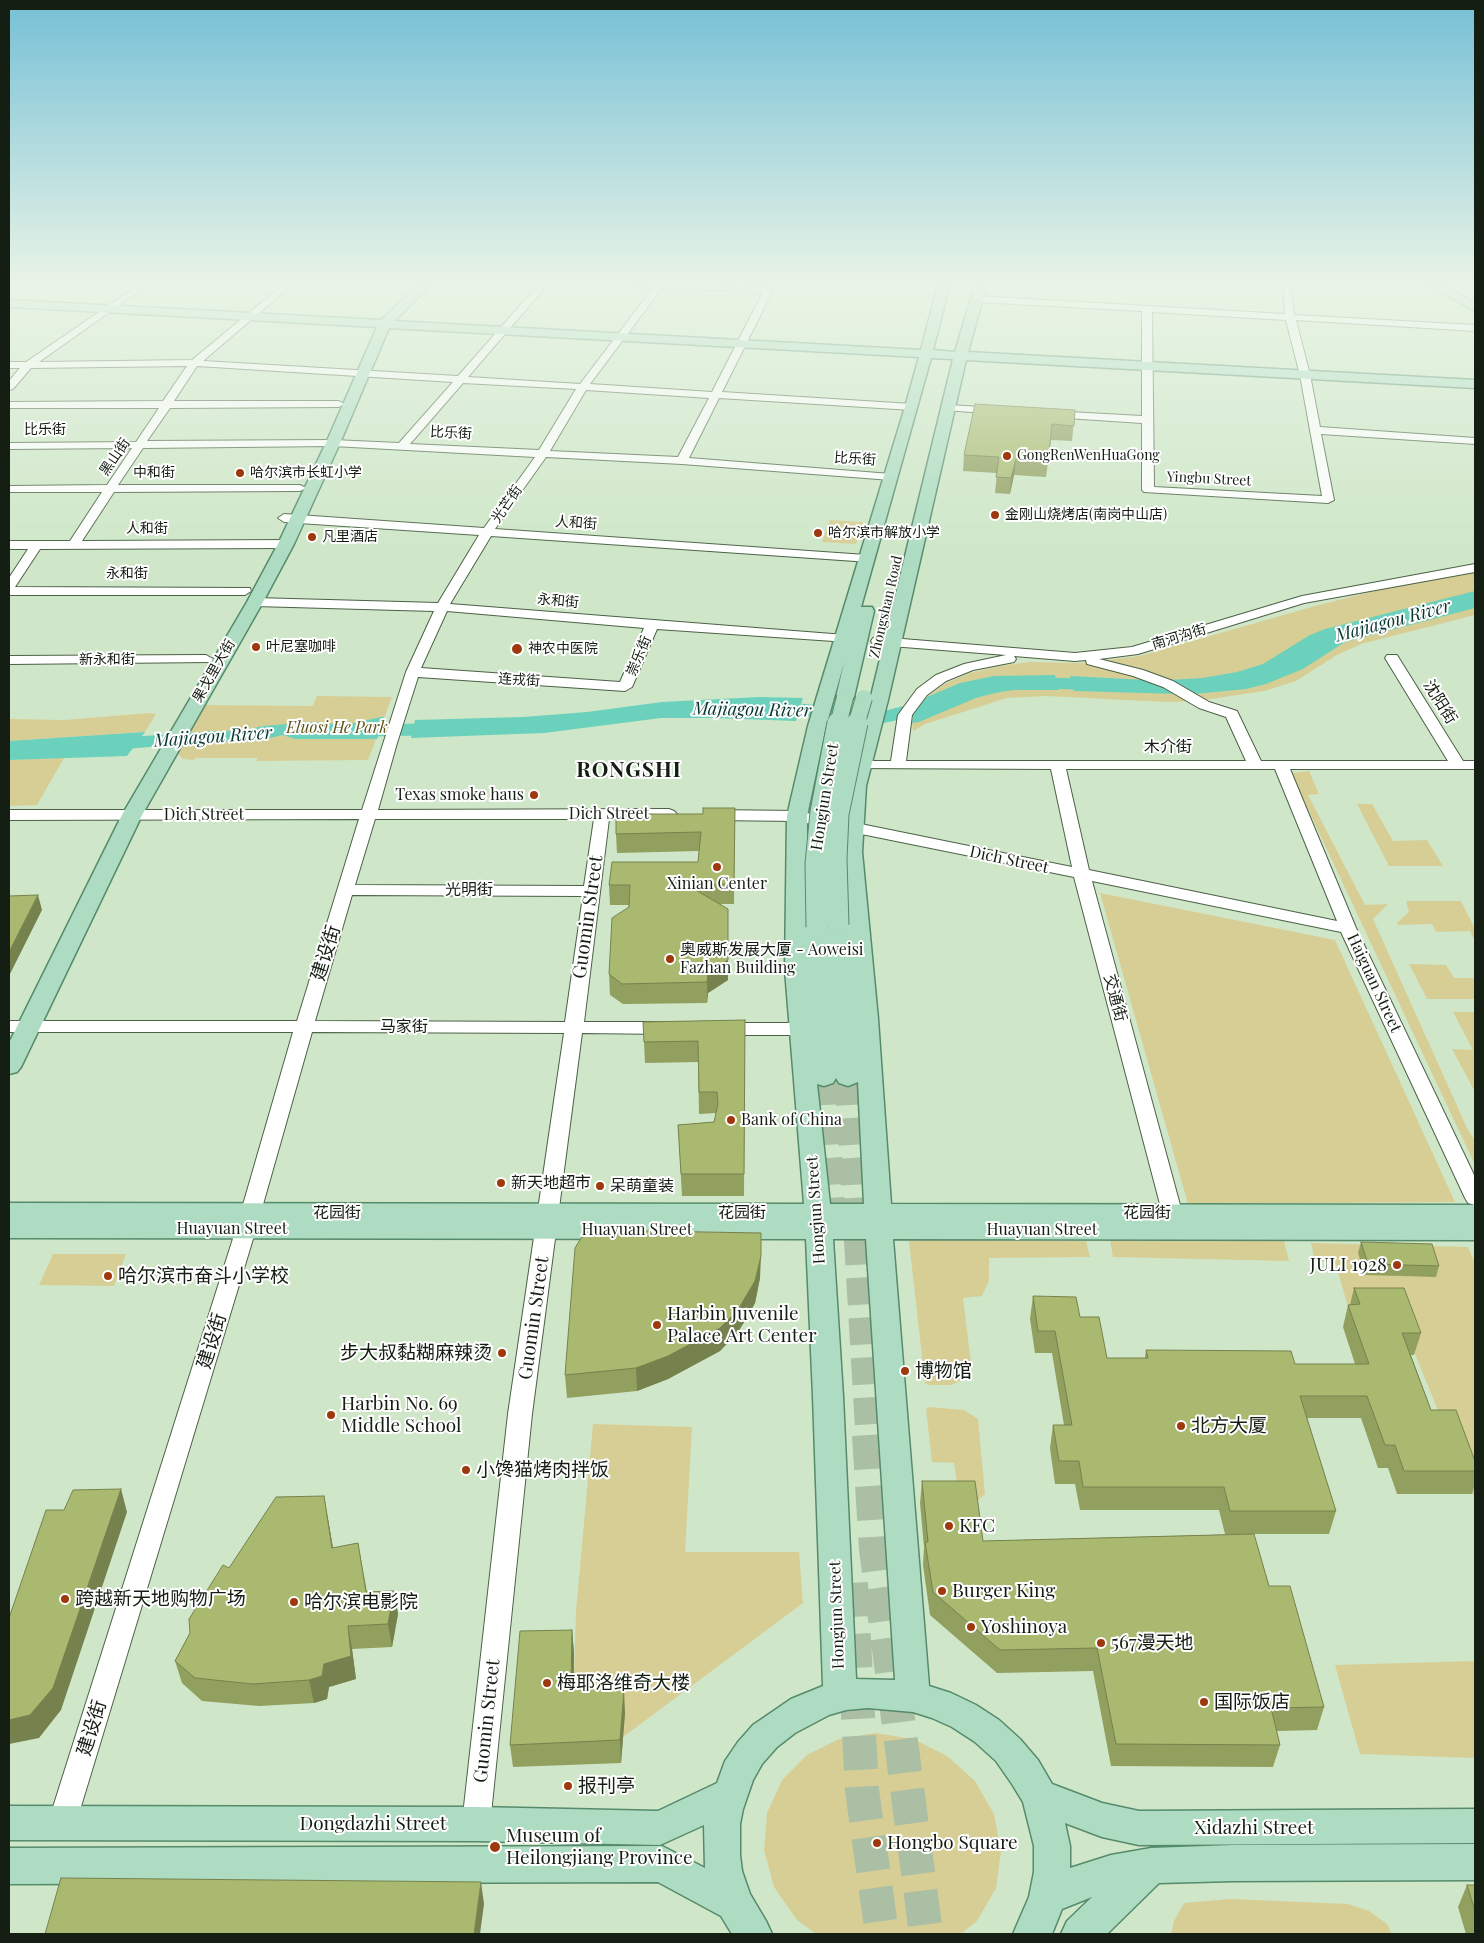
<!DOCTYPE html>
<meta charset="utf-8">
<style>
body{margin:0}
#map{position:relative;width:1484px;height:1943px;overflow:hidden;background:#cfe7c8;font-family:"Playfair Display",serif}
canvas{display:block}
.frame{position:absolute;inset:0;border:10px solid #151e13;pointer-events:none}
</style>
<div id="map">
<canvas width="1484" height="1943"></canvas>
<div class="frame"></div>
</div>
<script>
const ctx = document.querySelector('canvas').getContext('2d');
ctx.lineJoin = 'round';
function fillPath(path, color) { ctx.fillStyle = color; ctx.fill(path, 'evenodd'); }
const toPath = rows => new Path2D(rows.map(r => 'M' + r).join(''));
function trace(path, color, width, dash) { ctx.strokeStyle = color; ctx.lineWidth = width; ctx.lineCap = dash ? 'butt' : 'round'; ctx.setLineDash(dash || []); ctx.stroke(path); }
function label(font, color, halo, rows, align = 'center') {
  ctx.font = font + ' "Playfair Display","Noto Sans SC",serif'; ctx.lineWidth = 4; ctx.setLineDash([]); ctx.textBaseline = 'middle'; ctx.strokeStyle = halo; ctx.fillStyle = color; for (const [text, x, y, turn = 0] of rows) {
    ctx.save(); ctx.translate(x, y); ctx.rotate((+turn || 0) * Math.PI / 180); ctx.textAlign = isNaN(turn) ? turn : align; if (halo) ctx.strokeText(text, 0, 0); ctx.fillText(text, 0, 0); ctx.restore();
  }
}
fillPath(toPath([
 [830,520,863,522,856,544,822,542],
 [1475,571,1475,615,1361,644,1337,655,1296,681,1264,691,1198,701,1166,702,1046,696,1007,698,925,724,913,731,912,723,919,706,927,697,944,684,970,673,1000,666,1029,662,1080,663,1140,656,1315,606,1374,591],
 [317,696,392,697,368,760,257,761,257,758,196,758,194,760,183,759,176,752,202,705,313,706],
 [149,713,156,714,145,732,9,741,9,719,65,720],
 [64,758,37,805,9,806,9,760],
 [1309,771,1319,794,1308,795,1365,905,1388,904,1373,919,1467,1128,1475,1141,1475,1165,1291,773],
 [1357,804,1372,804,1393,841,1427,840,1443,866,1389,866],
 [1100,893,1335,940,1455,1202,1188,1204],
 [1406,901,1461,901,1475,929,1475,938,1473,938,1470,931,1436,932,1432,924,1398,925,1397,923,1409,912],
 [1409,964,1446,965,1454,978,1475,978,1475,999,1427,999],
 [1453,1012,1475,1012,1475,1092,1452,1049,1473,1050],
 [923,1240,1086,1241,1090,1257,989,1258,989,1281,982,1296,963,1298,971,1363,963,1379,952,1385,929,1385,925,1383,909,1241],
 [1110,1240,1284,1241,1289,1261,1113,1257],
 [1311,1243,1468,1247,1475,1263,1475,1495,1472,1494,1397,1310,1349,1310,1335,1262,1315,1261],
 [53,1254,126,1254,114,1286,39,1285],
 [929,1407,964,1410,978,1419,985,1494,977,1501,960,1501,954,1463,932,1462,926,1409],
 [593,1424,692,1427,685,1552,799,1552,803,1603,623,1737,625,1713,573,1712,576,1611],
 [1475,1661,1475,1758,1360,1754,1335,1665],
 [875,1733,913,1739,947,1756,975,1781,994,1814,1001,1851,996,1888,977,1921,961,1934,816,1934,797,1920,774,1887,764,1850,767,1813,782,1780,807,1755,839,1739],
 [1230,1899,1348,1904,1369,1911,1387,1924,1392,1934,1171,1934,1174,1921,1184,1903]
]), '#d7ce96');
fillPath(toPath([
 [1475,591,1475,608,1345,642,1303,669,1266,684,1246,689,1195,694,1168,680,1202,678,1237,672,1263,664,1310,635,1325,629],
 [1055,675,1059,690,1013,690,995,693,976,698,919,722,912,723,914,713,927,697,960,683,994,676],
 [1070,676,1147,680,1178,694,1074,691],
 [759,697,803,698,796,721,715,718,661,718,544,733,411,738,415,720,523,717,587,712,662,702],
 [381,717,386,717,377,739,295,739,283,735,261,740,181,743,186,735,208,731,240,731,263,726,311,722,345,725],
 [145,732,127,756,9,760,9,741]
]), '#6bd1bc');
fillPath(toPath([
 [1024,677,1106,679,1113,681,1116,685,1113,689,1106,691,1017,687,1014,683,1017,679,1024,677],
 [930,699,937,701,940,705,937,709,925,714,884,723,805,716,765,715,758,713,755,709,758,705,765,703,805,704,884,711,930,699],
 [446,723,453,725,456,729,453,733,446,735,346,737,339,735,336,731,339,727,346,725,446,723],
 [198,732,205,734,208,738,205,742,104,751,97,749,94,745,97,741,104,739,198,732]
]), '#6bd1bc');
trace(toPath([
 [824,1078,833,1234],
 [848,1078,869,1437]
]), '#aabfa4', 27, [27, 13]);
trace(toPath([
 [869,1435,876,1549,926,1934],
 [851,1583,862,1790,882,1934]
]), '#aabfa4', 34, [34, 17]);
const minor = toPath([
 [9,284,17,284,9,289,9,284],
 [140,284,149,284,39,362,192,360,284,284,293,284,203,361,458,376,539,284,548,284,468,377,580,384,653,288,632,287,628,284,766,287,768,284,776,284,722,392,912,404,917,407,912,410,719,398,689,458,891,474,897,477,891,480,682,464,546,457,495,529,866,555,870,556,872,559,870,562,491,536,450,604,858,636,865,640,863,643,657,629,632,687,625,691,418,677,397,743,378,810,669,809,674,811,677,814,674,817,669,819,609,819,584,1022,667,1022,673,1024,676,1028,673,1032,667,1034,582,1033,532,1414,490,1824,486,1833,476,1837,466,1833,462,1824,508,1414,564,1033,312,1032,256,1229,76,1823,72,1832,62,1836,52,1832,48,1823,236,1229,293,1032,9,1032,9,1021,297,1021,359,819,9,820,9,810,362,810,406,672,434,611,255,606,249,602,255,598,438,603,479,535,284,522,278,518,284,514,484,528,535,457,333,446,143,448,118,485,300,485,306,488,300,491,114,492,82,541,286,540,292,544,286,548,40,549,15,587,250,588,251,591,245,595,9,595,9,578,28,549,9,549,9,541,70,541,102,492,9,492,9,486,107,485,132,448,9,449,9,443,136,442,159,408,9,408,9,402,163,401,187,366,31,368,13,389,9,390,9,381,20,368,9,368,9,362,26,362,140,284],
 [662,288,763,292,712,392,590,384,662,288],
 [197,366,453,382,399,443,333,440,147,441,170,408,339,407,344,404,339,401,174,401,197,366],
 [463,383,576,389,539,450,410,444,463,383],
 [586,390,709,398,678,457,550,451,586,390],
 [447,611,644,628,620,682,421,668,447,611],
 [375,819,594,819,584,886,355,885,375,819],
 [352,895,583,896,565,1022,315,1021,352,895],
 [1283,284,1291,284,1294,315,1475,325,1475,331,1296,320,1310,375,1320,427,1475,438,1475,444,1321,434,1334,500,1328,503,1144,492,1142,490,1142,423,1051,417,1046,414,1051,411,1142,416,1142,311,977,302,972,299,977,296,1285,314,1283,284],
 [1152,312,1286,320,1300,375,1322,496,1154,487,1152,312],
 [949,405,998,408,1003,411,998,414,945,410,944,408,949,405],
 [1475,564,1475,572,1304,603,1138,654,1099,659,1143,670,1173,681,1209,702,1237,711,1261,761,1448,761,1385,658,1387,655,1397,655,1463,761,1475,761,1475,769,1290,769,1356,928,1475,1177,1475,1205,1468,1203,1465,1198,1341,932,1092,881,1186,1227,1183,1232,1176,1234,1169,1232,1166,1227,1074,877,797,821,712,820,707,818,704,815,707,812,712,810,797,811,1072,867,1051,769,856,768,854,765,856,762,861,761,891,761,898,715,917,689,936,675,964,664,1006,655,878,645,873,644,871,641,873,638,878,637,1075,653,1132,647,1302,596,1475,564],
 [1014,656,1075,661,1086,660,1087,664,1133,676,1163,687,1199,708,1226,717,1246,761,906,761,912,715,927,695,946,681,973,670,1014,662,1016,659,1014,656],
 [1066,769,1275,769,1337,921,1089,870,1066,769],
 [206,655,213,659,211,662,9,664,9,656,206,655],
 [720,1023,800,1023,806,1025,809,1029,806,1033,800,1035,720,1035,714,1033,711,1029,714,1025,720,1023]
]);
const major = toPath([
 [420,284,432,284,394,321,921,350,938,284,950,284,933,350,955,352,975,284,987,284,968,352,1475,380,1475,388,966,360,888,700,866,786,862,852,878,1019,891,1204,1475,1205,1475,1240,893,1239,929,1686,951,1693,976,1705,999,1720,1020,1739,1038,1760,1052,1784,1102,1803,1139,1811,1475,1809,1475,1843,1139,1845,1102,1837,1065,1823,1070,1846,1070,1868,1111,1855,1151,1848,1233,1845,1475,1844,1475,1880,1233,1881,1159,1883,1107,1934,1061,1934,1067,1921,1092,1897,1062,1909,1052,1934,1013,1934,1029,1897,1034,1872,1034,1846,1023,1802,1012,1784,996,1761,975,1742,952,1727,932,1718,913,1712,868,1708,846,1710,829,1715,795,1733,777,1747,762,1764,753,1780,743,1809,740,1824,740,1855,742,1871,750,1894,766,1921,772,1934,732,1934,721,1916,658,1882,9,1884,9,1848,662,1846,705,1868,704,1825,660,1845,476,1841,9,1840,9,1806,476,1807,658,1811,717,1783,725,1761,738,1742,753,1725,791,1699,823,1686,813,1396,806,1239,9,1238,9,1203,804,1204,785,970,787,816,808,726,905,407,919,357,389,328,340,443,294,544,263,602,142,815,21,1067,17,1072,9,1074,9,1043,122,815,247,602,278,544,326,443,377,327,9,307,9,300,381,320,420,284],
 [931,358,953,359,870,700,846,786,842,852,847,922,838,918,830,920,827,926,825,922,817,920,809,922,807,925,807,816,826,726,844,663,836,697,839,701,845,702,851,701,854,697,874,611,872,607,861,607,931,358],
 [836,1078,839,1083,848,1086,858,1082,864,1204,830,1204,817,1084,824,1086,833,1083,836,1078],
 [833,1239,866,1239,895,1680,856,1679,843,1396,833,1239],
 [1427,284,1441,284,1475,303,1475,311,1427,284]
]);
trace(minor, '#4c6146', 2);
trace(major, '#558a6b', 3);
fillPath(minor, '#fff');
fillPath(major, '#addcc2');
const majorBridgeFar1 = toPath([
 [838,725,845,697],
 [856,725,864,698]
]);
const majorBridge = toPath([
 [838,925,836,859,838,814,857,723],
 [817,927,816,864,821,812,838,723]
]);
trace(majorBridgeFar1, '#558a6b', 18, []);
trace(majorBridge, '#558a6b', 23, []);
trace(majorBridgeFar1, '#addcc2', 16);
trace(majorBridge, '#addcc2', 21);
fillPath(toPath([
 [1075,410,1072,441,1051,440,1046,477,1014,475,1010,494,995,493,997,473,963,471,964,455],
 [735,808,734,904,720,904,728,909,728,980,708,993,707,1003,623,1004,610,995,609,974,629,905,610,905,609,885,698,862,699,851,617,853,616,834,703,814],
 [745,1020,744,1196,682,1196,678,1125,714,1122,716,1113,699,1114,698,1062,645,1063,643,1022],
 [1361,1242,1439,1266,1436,1277,1365,1275,1358,1253],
 [760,1278,755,1303,746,1319,738,1332,720,1351,668,1379,637,1391,567,1398,565,1375],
 [1354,1288,1421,1333,1414,1355,1411,1355,1431,1410,1475,1461,1475,1484,1472,1494,1397,1494,1388,1468,1378,1468,1361,1418,1307,1418,1336,1511,1329,1534,1254,1534,1269,1586,1324,1707,1317,1730,1276,1731,1280,1745,1273,1767,1111,1766,1093,1671,997,1673,930,1615,923,1565,924,1547,920,1503,922,1481,983,1541,1249,1534,1225,1534,1219,1510,1080,1510,1075,1484,1055,1484,1050,1448,1053,1425,1064,1425,1052,1353,1035,1353,1030,1319,1033,1296,1080,1317,1107,1358,1145,1358,1146,1350,1295,1364,1355,1364,1343,1327,1348,1305,1350,1305],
 [324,1496,333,1548,358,1543,367,1592,394,1591,398,1614,392,1647,352,1649,356,1679,329,1687,327,1699,314,1703,259,1706,202,1701,182,1683,175,1661,190,1633,229,1568],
 [572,1630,574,1653,574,1689,625,1713,621,1763,513,1767,510,1745],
 [1467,1885,1475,1885,1475,1934,1466,1934,1458,1907]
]), '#919f5f');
fillPath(toPath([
 [1016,459,1014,475,1010,494,1011,478],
 [38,895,42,910,9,976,9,952],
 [728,960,728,980,708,993,707,1003,707,982,708,972],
 [761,1256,760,1278,755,1303,746,1319,738,1332,720,1351,668,1379,637,1391,636,1368],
 [121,1489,127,1512,61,1710,39,1738,9,1744,9,1720],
 [324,1496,328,1519,337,1571,332,1548],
 [394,1591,398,1614,392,1647,388,1624],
 [348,1626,352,1649,356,1679,329,1687,327,1699,314,1703,309,1680,324,1664],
 [572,1630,574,1653,573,1712,571,1689],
 [624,1690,625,1713,621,1763,620,1740],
 [481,1882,484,1904,480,1934,474,1934]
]), '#76824e');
const building = toPath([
 [975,404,1075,410,1074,426,1052,424,1048,461,1016,459,1011,478,996,477,999,457,964,455,975,404],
 [703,808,735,808,734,884,687,885,728,909,728,960,708,972,707,982,622,984,609,974,612,918,629,907,630,885,609,885,612,862,698,862,701,832,616,834,616,814,703,814,703,808],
 [38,895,9,952,9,896,38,895],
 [745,1020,744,1174,681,1174,678,1125,714,1122,718,1104,717,1092,699,1092,698,1041,644,1042,643,1022,745,1020],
 [592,1230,761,1233,761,1256,755,1281,746,1296,738,1310,720,1328,668,1356,636,1368,565,1375,575,1248,581,1238,592,1230],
 [1361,1242,1432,1244,1439,1266,1368,1264,1361,1242],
 [1354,1288,1404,1288,1421,1333,1402,1333,1431,1410,1456,1410,1475,1461,1475,1471,1404,1471,1395,1445,1385,1445,1367,1396,1300,1396,1336,1511,1230,1511,1224,1487,1083,1487,1079,1461,1059,1461,1053,1425,1072,1425,1055,1331,1038,1331,1033,1296,1076,1297,1080,1317,1099,1317,1107,1358,1148,1358,1146,1350,1291,1351,1295,1364,1369,1364,1348,1305,1360,1304,1354,1288],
 [922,1481,975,1481,983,1541,1254,1534,1269,1586,1290,1586,1324,1707,1271,1708,1280,1745,1116,1744,1097,1648,1000,1650,933,1592,925,1542,928,1542,922,1481],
 [121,1489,53,1688,30,1715,9,1720,9,1618,46,1510,64,1510,73,1490,121,1489],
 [324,1496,332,1548,358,1543,366,1592,394,1591,388,1624,348,1626,351,1656,324,1664,322,1676,309,1680,253,1684,195,1678,175,1661,190,1633,189,1619,223,1565,229,1568,276,1497,324,1496],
 [572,1630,571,1689,624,1690,620,1740,510,1745,520,1631,572,1630],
 [61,1878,481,1882,474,1934,45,1934,61,1878],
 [1467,1885,1475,1885,1475,1911,1467,1885]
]);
fillPath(building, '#a9b96f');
trace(building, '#76824e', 1);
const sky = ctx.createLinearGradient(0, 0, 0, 556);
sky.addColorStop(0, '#76c0d6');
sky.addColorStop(0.51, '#e9f4e6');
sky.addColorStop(1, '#e9f4e600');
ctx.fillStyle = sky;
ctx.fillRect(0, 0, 1484, 556);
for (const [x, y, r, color] of [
 [1007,456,5,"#9e380d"],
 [240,473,5,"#9e380d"],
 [995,515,5,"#9e380d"],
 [818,533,5,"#9e380d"],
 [312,537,5,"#9e380d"],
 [256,647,5,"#9e380d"],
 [517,649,6,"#9e380d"],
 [534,795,5,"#9e380d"],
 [717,867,5,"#9e380d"],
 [670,959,5,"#9e380d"],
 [731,1120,5,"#9e380d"],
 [501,1183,5,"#9e380d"],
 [600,1186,5,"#9e380d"],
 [1397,1265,5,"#9e380d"],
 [108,1276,5,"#9e380d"],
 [657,1325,5,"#9e380d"],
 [502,1353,5,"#9e380d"],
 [905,1371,5,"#9e380d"],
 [331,1415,5,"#9e380d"],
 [1181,1426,5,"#9e380d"],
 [466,1470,5,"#9e380d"],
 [949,1526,5,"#9e380d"],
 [942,1591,5,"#9e380d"],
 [65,1599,5,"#9e380d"],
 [294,1602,5,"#9e380d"],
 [971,1627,5,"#9e380d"],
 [1101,1643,5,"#9e380d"],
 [547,1683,5,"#9e380d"],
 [1204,1702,5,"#9e380d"],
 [568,1786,5,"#9e380d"],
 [877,1843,5,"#9e380d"],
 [495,1847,6,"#9e380d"]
]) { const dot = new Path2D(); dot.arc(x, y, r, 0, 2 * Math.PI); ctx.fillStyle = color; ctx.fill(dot); trace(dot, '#fff', 2); }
label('14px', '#151e13', '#fff', [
 ["比乐街",45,430],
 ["比乐街",451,433,3],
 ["黑山街",115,457,-56],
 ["比乐街",855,459,4],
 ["中和街",154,473],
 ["Yingbu Street",1209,479,3],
 ["光芒街",507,504,-55],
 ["人和街",576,523,4],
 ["人和街",147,529],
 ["永和街",127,574],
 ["永和街",558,601,5],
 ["Zhongshan Road",886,607,-77],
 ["南河沟街",1179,637,-17],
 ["崇乐街",639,656,-67],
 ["新永和街",107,660],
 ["果戈里大街",214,671,-60],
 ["连戎街",519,680,4]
]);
label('14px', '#151e13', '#fff', [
 ["GongRenWenHuaGong",1017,456],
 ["哈尔滨市长虹小学",250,473],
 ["金刚山烧烤店(南岗中山店)",1005,515],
 ["哈尔滨市解放小学",828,533],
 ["凡里酒店",322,537],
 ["叶尼塞咖啡",266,647],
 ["神农中医院",528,649]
], 'left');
label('16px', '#151e13', '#fff', [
 ["沈阳街",1440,702,58],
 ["木介街",1168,747],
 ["Hongjun Street",825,797,-81],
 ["Dich Street",609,814],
 ["Dich Street",204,815],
 ["Dich Street",1009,860,12],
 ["光明街",469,890],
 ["Haiguan Street",1374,983,65],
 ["交通街",1115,998,75],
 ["马家街",404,1027],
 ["Hongjun Street",816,1210,-94],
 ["花园街",337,1213],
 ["花园街",742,1213],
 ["花园街",1147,1213],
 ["Huayuan Street",232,1229],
 ["Huayuan Street",637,1230],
 ["Huayuan Street",1042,1230],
 ["Hongjun Street",837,1615,-92]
]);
label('italic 16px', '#5c5217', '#fff', [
 ["Eluosi He Park",337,728]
]);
label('16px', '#151e13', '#fff', [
 ["Texas smoke haus",524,795,"right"],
 ["Xinian Center",717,884,"center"],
 ["奥威斯发展大厦 - Aoweisi",680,950],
 ["Fazhan Building",680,968],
 ["Bank of China",741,1120],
 ["新天地超市",511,1183],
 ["呆萌童装",610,1186]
], 'left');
label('italic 18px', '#05372f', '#fff', [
 ["Majiagou River",1393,621,-15],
 ["Majiagou River",752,710,1],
 ["Majiagou River",213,737,-4]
]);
label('19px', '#151e13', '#fff', [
 ["Guomin Street",588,917,-82],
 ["建设街",326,953,-73],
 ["Guomin Street",534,1318,-82],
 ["建设街",212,1341,-73],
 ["Guomin Street",487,1721,-84],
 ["建设街",92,1728,-73],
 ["Dongdazhi Street",373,1824],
 ["Xidazhi Street",1254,1828]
]);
label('19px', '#151e13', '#fff', [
 ["JULI 1928",1387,1265,"right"],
 ["哈尔滨市奋斗小学校",118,1276],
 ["Harbin Juvenile",667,1314],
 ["Palace Art Center",667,1336],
 ["步大叔黏糊麻辣烫",492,1353,"right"],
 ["博物馆",915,1371],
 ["Harbin No. 69",341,1404],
 ["Middle School",341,1426],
 ["北方大厦",1191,1426],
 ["小馋猫烤肉拌饭",476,1470],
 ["KFC",959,1526],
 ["Burger King",952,1591],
 ["跨越新天地购物广场",75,1599],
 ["哈尔滨电影院",304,1602],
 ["Yoshinoya",981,1627],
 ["567漫天地",1111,1643],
 ["梅耶洛维奇大楼",557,1683],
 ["国际饭店",1214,1702],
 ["报刊亭",578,1786],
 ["Museum of",506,1836],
 ["Heilongjiang Province",506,1858],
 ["Hongbo Square",887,1843]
], 'left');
ctx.letterSpacing = '1px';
label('bold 21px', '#151e13', '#fff', [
 ["RONGSHI",629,770]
]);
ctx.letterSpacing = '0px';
</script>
